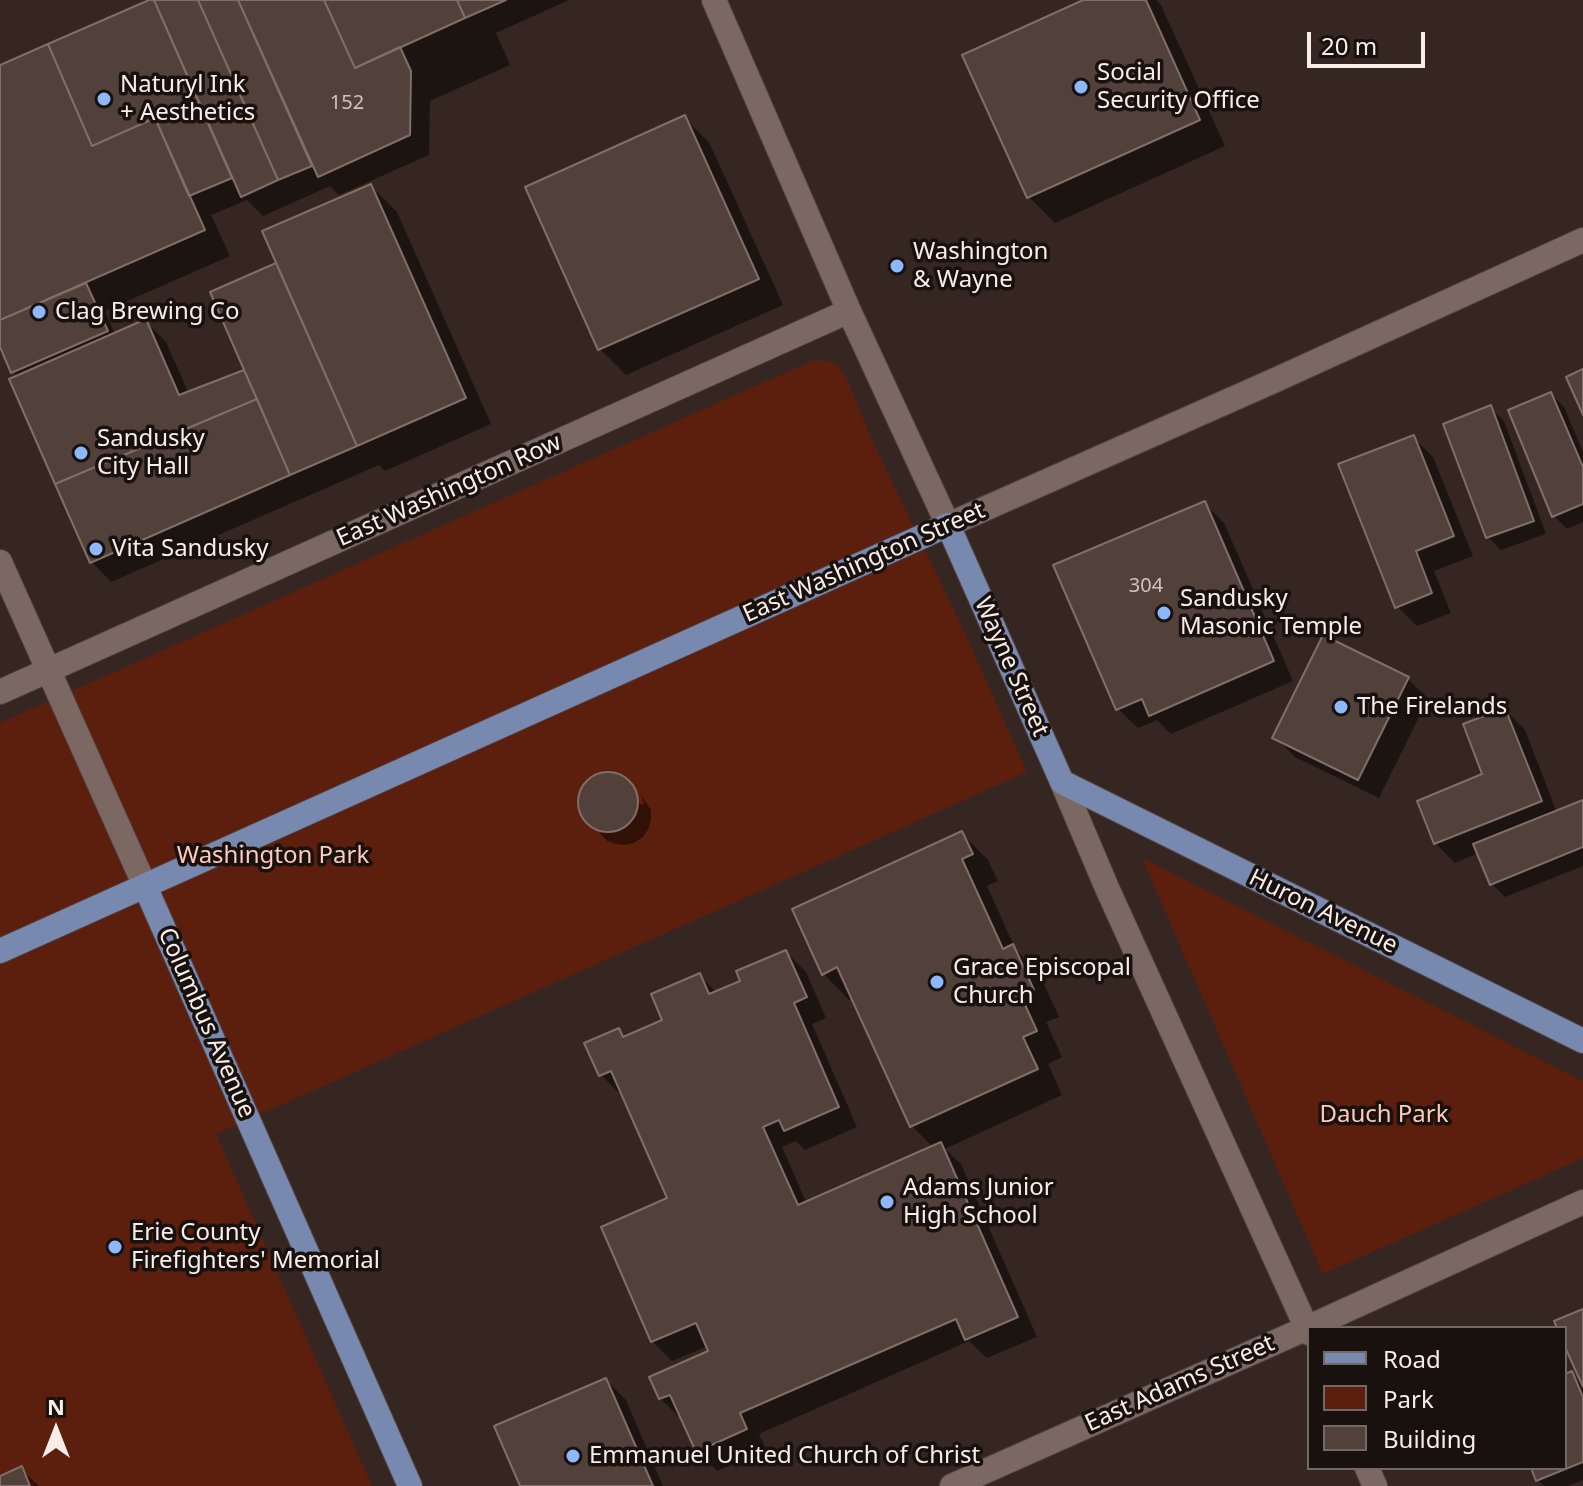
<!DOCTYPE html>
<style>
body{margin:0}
#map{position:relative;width:1583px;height:1486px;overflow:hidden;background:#362621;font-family:"Noto Sans",sans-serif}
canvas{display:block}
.legend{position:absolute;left:1307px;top:1326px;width:260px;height:144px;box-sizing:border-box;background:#18110e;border:2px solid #726966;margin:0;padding:10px 14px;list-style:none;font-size:24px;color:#f9edea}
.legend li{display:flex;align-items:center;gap:16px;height:40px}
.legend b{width:40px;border:2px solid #726966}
.north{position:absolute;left:16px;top:1390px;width:80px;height:80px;-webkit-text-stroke:6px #18110e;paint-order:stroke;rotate:0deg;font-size:22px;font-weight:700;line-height:32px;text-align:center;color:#f9edea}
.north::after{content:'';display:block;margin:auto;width:28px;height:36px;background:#f9edea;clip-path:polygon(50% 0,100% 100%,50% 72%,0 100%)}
.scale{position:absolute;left:1307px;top:32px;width:118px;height:36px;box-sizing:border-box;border:4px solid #f9edea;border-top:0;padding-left:10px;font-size:24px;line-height:28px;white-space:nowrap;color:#f9edea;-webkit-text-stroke:6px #18110e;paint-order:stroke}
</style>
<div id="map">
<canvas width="1583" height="1486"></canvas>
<ul class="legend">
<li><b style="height:10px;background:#7889b0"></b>Road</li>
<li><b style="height:22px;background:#5d1f0d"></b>Park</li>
<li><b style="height:22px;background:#52403b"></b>Building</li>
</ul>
<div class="north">N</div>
<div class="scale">20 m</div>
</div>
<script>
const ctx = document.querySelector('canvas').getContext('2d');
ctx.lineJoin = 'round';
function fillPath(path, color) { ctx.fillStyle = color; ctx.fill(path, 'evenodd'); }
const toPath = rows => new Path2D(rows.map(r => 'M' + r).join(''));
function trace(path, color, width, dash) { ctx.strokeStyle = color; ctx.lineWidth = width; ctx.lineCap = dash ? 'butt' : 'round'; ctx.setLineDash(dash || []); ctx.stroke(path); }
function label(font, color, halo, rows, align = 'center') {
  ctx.font = font + ' "Noto Sans",sans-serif'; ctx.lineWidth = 7; ctx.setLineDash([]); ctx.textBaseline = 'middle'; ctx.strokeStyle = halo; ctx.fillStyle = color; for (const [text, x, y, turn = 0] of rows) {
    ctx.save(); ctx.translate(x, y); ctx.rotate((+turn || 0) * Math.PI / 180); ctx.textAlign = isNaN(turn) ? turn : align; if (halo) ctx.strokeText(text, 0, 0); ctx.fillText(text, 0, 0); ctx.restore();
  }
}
fillPath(toPath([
 [814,360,831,362,838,366,847,379,871,438,963,629,1027,772,216,1134,372,1486,0,1486,0,723],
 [1142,858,1583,1081,1583,1158,1323,1274]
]), '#5d1f0d');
fillPath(toPath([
 [154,0,569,0,496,33,510,65,430,101,429,155,339,195,330,186,263,216,247,200,211,215,230,256,105,311,115,335,146,322,166,342,189,394,247,371,275,265,282,271,371,186,397,212,491,424,385,471,379,465,111,582,92,562,19,377,13,372,0,342,0,67],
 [1088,0,1156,0,1161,5,1225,146,1055,223,1029,197],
 [684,117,710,144,783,305,626,375,600,349],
 [1551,394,1564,407,1583,452,1583,522,1567,529,1554,516],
 [1490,408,1504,421,1546,534,1501,550,1488,537],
 [1413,437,1433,457,1473,556,1434,571,1451,613,1417,626,1397,606],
 [1204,503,1224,523,1293,681,1171,734,1157,720,1138,728,1118,709],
 [1408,679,1428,699,1379,798,1295,757,1275,737],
 [1505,710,1525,730,1557,813,1583,802,1583,866,1505,897,1492,884,1479,853,1455,863,1435,843,1485,776],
 [607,774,616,775,626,779,634,788,632,788,641,805,644,803,640,793,651,810,651,820,648,829,643,837,634,843,625,845,616,844,607,841,581,813,579,804,584,787,590,780],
 [962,834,988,860,998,881,987,886,1016,950,1039,973,1059,1017,1046,1022,1062,1057,1048,1064,1062,1095,945,1149,961,1164,1037,1337,987,1358,969,1341,759,1434,766,1449,717,1471,697,1451,682,1417,680,1418,660,1398,711,1352,708,1346,672,1361,652,1341,670,1199,624,1094,621,1095,601,1075,618,1030,627,1038,665,1021,700,976,717,993,743,982,786,952,806,972,826,1018,812,1024,857,1127,805,1150,796,1141,782,1147,807,1204,934,1148,912,1126,853,998,849,1000,823,973],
 [1572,1373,1583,1385,1583,1480,1568,1486,1544,1486,1538,1480,1533,1468,1565,1468,1565,1376],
 [606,1380,626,1400,663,1486,522,1486],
 [21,1469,39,1486,0,1486,0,1478]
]), '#0007');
const building = toPath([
 [149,0,154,0,232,178,189,196,155,118,92,146,48,44,149,0],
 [154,0,198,0,278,180,241,197,154,0],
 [198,0,238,0,312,166,278,180,198,0],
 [238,0,324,0,355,68,400,47,411,71,410,135,318,177,238,0],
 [324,0,457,0,465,18,355,68,324,0],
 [457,0,506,0,465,18,457,0],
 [1083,0,1146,0,1200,120,1027,198,962,55,1083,0],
 [48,44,92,146,155,118,205,230,0,320,0,65,48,44],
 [685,115,759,279,598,350,525,187,685,115],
 [371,184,466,398,357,446,262,231,371,184],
 [276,263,357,446,290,475,210,292,276,263],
 [86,283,108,331,11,373,0,347,0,320,86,283],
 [146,319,179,395,244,370,257,399,55,484,9,379,146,319],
 [1583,369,1583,415,1566,377,1583,369],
 [1551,392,1583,467,1583,504,1552,517,1508,410,1551,392],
 [257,399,290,475,90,563,55,484,257,399],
 [1491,405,1534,521,1486,538,1443,424,1491,405],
 [1414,435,1454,536,1416,551,1432,593,1395,608,1338,464,1414,435],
 [1205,501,1274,661,1149,716,1142,699,1116,710,1053,565,1205,501],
 [1323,635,1409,677,1358,780,1272,738,1323,635],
 [1505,708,1542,801,1434,844,1417,801,1482,774,1463,724,1505,708],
 '578 802a30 30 0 1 1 60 0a30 30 0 1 1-60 0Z',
 [1583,800,1583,847,1490,885,1473,844,1583,800],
 [962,831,973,854,962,859,1003,949,1013,944,1034,990,1021,996,1037,1031,1023,1037,1038,1069,910,1127,837,967,822,975,792,909,962,831],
 [786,950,807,997,794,1003,839,1107,784,1131,779,1120,763,1127,798,1205,941,1142,1018,1317,965,1340,956,1319,740,1413,747,1429,696,1452,670,1395,659,1399,649,1377,708,1351,696,1323,651,1342,601,1227,667,1198,611,1071,599,1076,584,1043,619,1028,623,1037,662,1020,651,994,700,973,709,994,740,981,736,971,786,950],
 [1583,1309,1583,1387,1565,1347,1565,1328,1557,1328,1554,1321,1583,1309],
 [1572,1371,1583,1397,1583,1462,1536,1481,1531,1468,1565,1468,1565,1374,1572,1371],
 [606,1378,653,1486,520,1486,494,1426,606,1378],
 [22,1466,30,1486,0,1486,0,1476,22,1466]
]);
fillPath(building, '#52403b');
trace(building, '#826e68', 2);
const minor = toPath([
 [948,525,1271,382,1583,240],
 [1062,782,1107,888,1309,1333],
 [1367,1468,1375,1486]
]);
const tertiary = toPath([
 [714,0,849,311,948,525],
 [0,562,145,886],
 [0,692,849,311],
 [952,1486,1307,1328,1583,1202]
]);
const primary = toPath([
 [145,886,410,1486],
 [0,951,948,525,1062,782,1583,1041]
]);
trace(minor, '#524440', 26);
trace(tertiary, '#524440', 26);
trace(primary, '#524440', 26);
trace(minor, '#7c6862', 24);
trace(tertiary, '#7c6862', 24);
trace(primary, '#7889b0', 24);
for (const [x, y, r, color] of [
 [1081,87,8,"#8eb8fd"],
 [104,99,8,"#8eb8fd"],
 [897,266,8,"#8eb8fd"],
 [39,312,8,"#8eb8fd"],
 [81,453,8,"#8eb8fd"],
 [96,549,8,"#8eb8fd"],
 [1164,613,8,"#8eb8fd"],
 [1341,707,8,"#8eb8fd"],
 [937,982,8,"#8eb8fd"],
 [887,1202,8,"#8eb8fd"],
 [115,1247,8,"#8eb8fd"],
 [573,1456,8,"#8eb8fd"]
]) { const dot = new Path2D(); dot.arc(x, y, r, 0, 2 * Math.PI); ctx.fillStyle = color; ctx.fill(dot); trace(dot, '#18110e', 3); }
label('20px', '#cfc2be', null, [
 ["152",347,103],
 ["304",1146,586]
]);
label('24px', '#f9edea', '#18110e', [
 ["Social",1097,73],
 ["Security Office",1097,101],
 ["Naturyl Ink",120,85],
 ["+ Aesthetics",120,113],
 ["Washington",913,252],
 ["& Wayne",913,280],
 ["Clag Brewing Co",55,312],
 ["Sandusky",97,439],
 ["City Hall",97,467],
 ["Vita Sandusky",112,549],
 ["Sandusky",1180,599],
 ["Masonic Temple",1180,627],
 ["The Firelands",1357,707],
 ["Grace Episcopal",953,968],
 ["Church",953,996],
 ["Adams Junior",903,1188],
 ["High School",903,1216],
 ["Erie County",131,1233],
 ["Firefighters' Memorial",131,1261],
 ["Emmanuel United Church of Christ",589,1456]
], 'left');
label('24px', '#f9edea', '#18110e', [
 ["East Washington Row",449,491,-24],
 ["East Washington Street",864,563,-24],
 ["Wayne Street",1011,667,66],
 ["Huron Avenue",1323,912,26],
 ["Columbus Avenue",206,1023,66],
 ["East Adams Street",1180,1384,-24]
]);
label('24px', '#fdcabc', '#18110e', [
 ["Washington Park",273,856],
 ["Dauch Park",1384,1115]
]);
</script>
